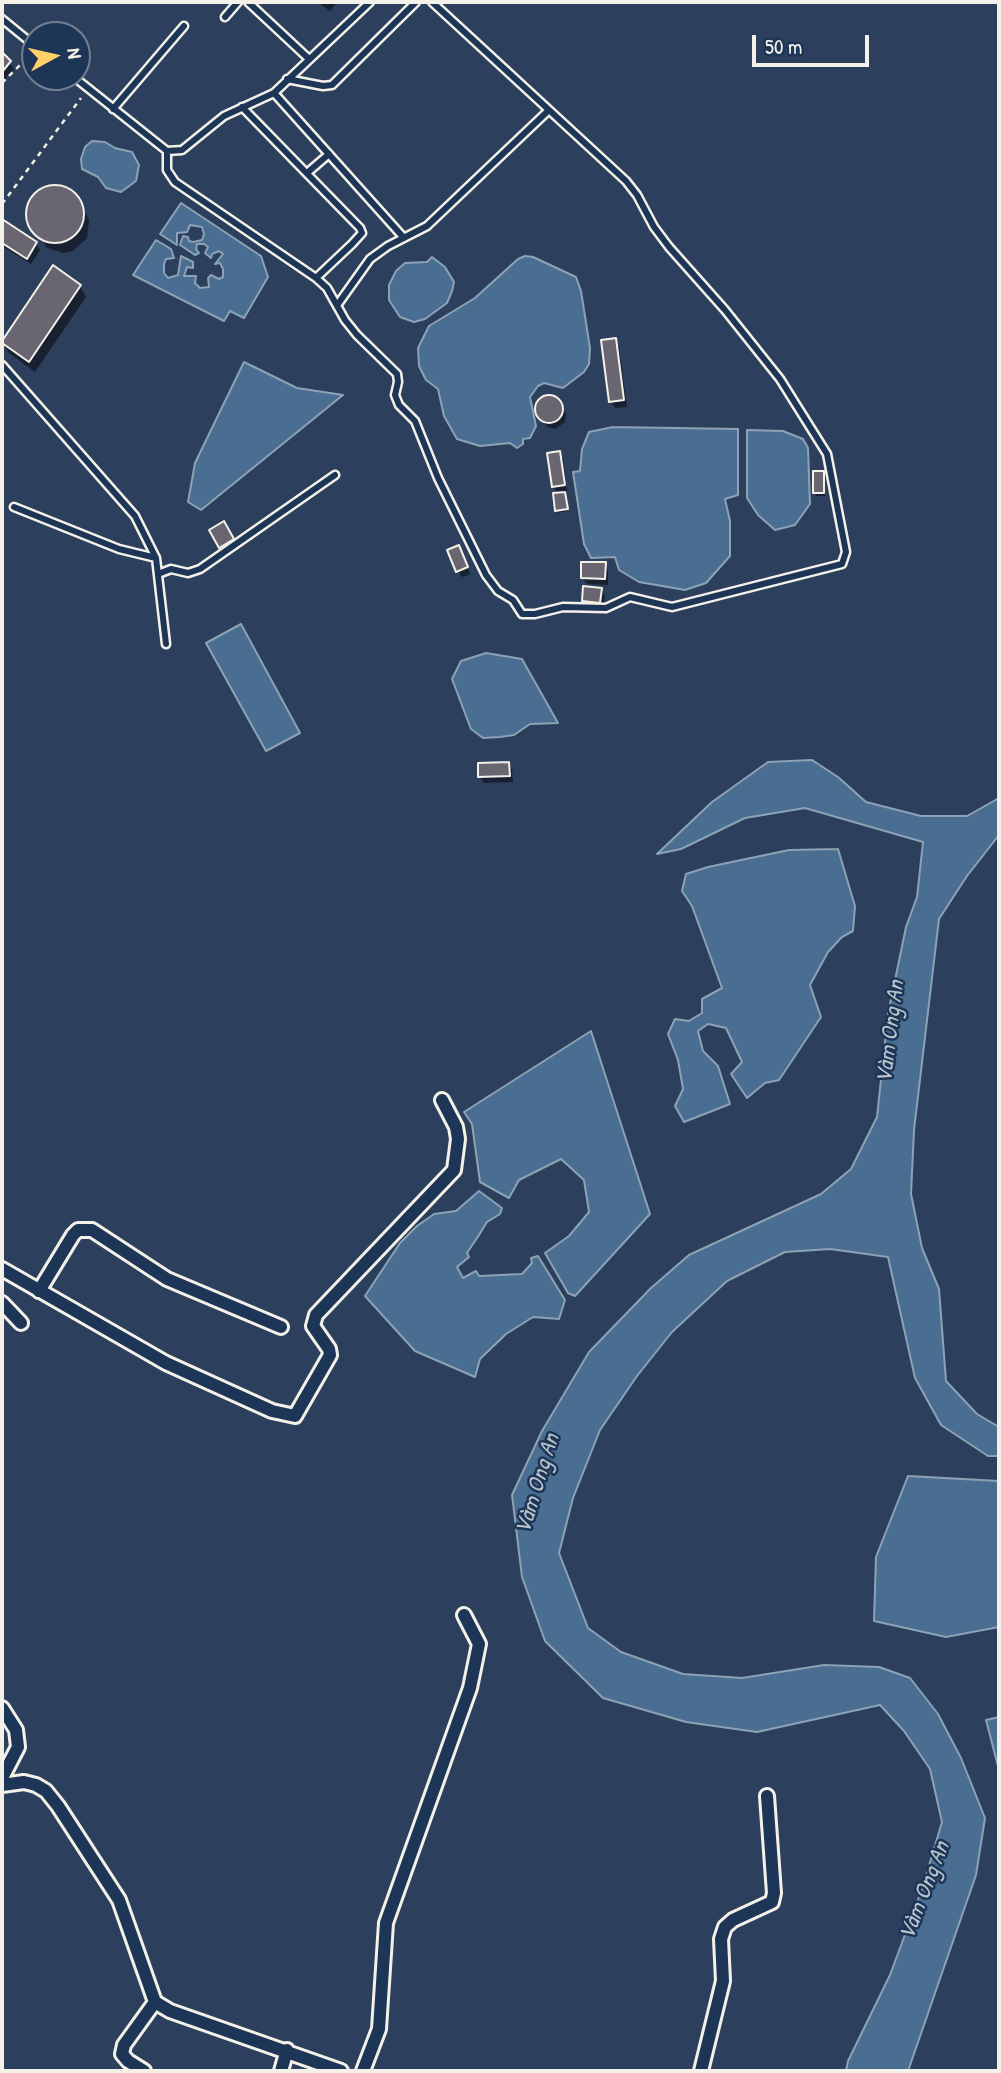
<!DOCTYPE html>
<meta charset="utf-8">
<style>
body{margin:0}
#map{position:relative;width:1001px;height:2073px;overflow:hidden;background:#2c3f5c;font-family:"Patrick Hand",sans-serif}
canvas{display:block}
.frame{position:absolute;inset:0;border:4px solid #f4f1e8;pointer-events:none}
.north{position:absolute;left:21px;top:21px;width:70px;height:70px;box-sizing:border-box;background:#1d3557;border:2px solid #738091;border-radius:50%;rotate:82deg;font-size:19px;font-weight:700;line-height:28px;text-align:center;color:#f4f1e8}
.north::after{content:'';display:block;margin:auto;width:24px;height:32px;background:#ffd166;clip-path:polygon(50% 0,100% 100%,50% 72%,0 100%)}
.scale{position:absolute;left:752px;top:35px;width:117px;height:32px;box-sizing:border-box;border:4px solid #f4f1e8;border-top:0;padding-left:9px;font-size:21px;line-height:24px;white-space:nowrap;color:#f4f1e8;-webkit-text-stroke:5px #1d3557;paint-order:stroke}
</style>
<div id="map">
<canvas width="1001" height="2073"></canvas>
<div class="frame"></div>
<div class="north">N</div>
<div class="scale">50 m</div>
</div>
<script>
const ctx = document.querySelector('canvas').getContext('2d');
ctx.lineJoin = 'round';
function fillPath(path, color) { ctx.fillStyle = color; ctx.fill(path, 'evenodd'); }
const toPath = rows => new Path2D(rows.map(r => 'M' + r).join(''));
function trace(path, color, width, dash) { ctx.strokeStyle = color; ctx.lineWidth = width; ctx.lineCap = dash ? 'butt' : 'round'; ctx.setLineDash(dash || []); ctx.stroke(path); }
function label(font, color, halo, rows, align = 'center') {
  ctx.font = font + ' "Patrick Hand",sans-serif'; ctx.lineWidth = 5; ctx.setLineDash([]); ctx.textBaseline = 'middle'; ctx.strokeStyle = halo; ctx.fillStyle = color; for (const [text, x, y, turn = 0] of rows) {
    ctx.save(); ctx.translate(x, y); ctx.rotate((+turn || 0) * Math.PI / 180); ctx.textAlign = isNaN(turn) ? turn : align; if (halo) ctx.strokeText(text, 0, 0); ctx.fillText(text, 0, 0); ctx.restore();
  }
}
const water = toPath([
 [92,141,105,142,115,148,132,152,139,165,136,181,121,192,106,188,98,177,82,169,81,159,85,147,92,141],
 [181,203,261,256,268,277,244,318,230,311,224,321,133,275,156,240,171,249,174,258,166,259,164,264,164,273,168,278,178,275,181,256,193,262,193,268,187,267,184,276,196,276,195,283,200,288,209,287,208,278,211,275,219,279,223,277,223,269,220,263,215,264,223,254,219,251,212,254,211,258,205,253,208,247,204,244,197,244,196,249,199,253,195,255,180,245,183,236,188,237,189,241,193,242,202,240,204,234,202,227,190,225,187,232,177,233,177,245,160,234,181,203],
 [525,256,533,257,576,277,581,291,590,348,589,364,584,372,563,388,544,383,538,386,530,397,536,426,530,438,523,439,523,444,517,448,510,443,480,446,457,439,444,416,438,389,426,380,419,366,418,348,429,326,475,298,518,259,525,256],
 [432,257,445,267,454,282,452,291,447,303,425,319,414,322,400,317,389,300,389,285,396,271,405,263,427,262,432,257],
 [244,362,297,388,343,395,201,510,188,502,195,463,244,362],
 [613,427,738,429,738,495,725,499,730,521,730,556,706,583,685,590,639,582,619,570,615,557,591,558,584,544,573,472,580,471,582,449,589,432,613,427],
 [747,430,783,431,803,439,808,448,810,504,795,525,775,530,758,515,747,498,747,430],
 [241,624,300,733,266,751,206,643,241,624],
 [486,653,522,659,558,723,530,724,514,735,500,737,483,738,471,729,452,679,461,661,486,653],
 [812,760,838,777,866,802,921,816,967,816,999,798,999,835,967,876,939,919,914,1130,911,1194,922,1248,939,1289,946,1381,977,1414,999,1427,999,1456,988,1456,941,1425,915,1378,888,1257,830,1249,785,1252,727,1281,672,1332,637,1376,600,1430,573,1498,559,1553,588,1628,621,1652,683,1674,742,1678,824,1665,879,1667,910,1678,938,1714,961,1758,985,1818,976,1875,908,2071,846,2071,848,2061,890,1975,922,1889,942,1822,930,1769,904,1731,880,1705,757,1732,686,1722,603,1698,545,1641,522,1577,512,1495,542,1431,589,1352,651,1288,689,1255,821,1194,851,1169,877,1117,888,1014,906,927,917,897,923,842,805,808,745,818,681,849,657,854,712,802,768,762,812,760],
 [838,849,855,906,853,931,842,937,828,952,810,985,821,1017,779,1080,765,1083,747,1098,731,1074,742,1062,726,1028,708,1024,698,1031,703,1051,718,1066,730,1104,684,1122,675,1106,683,1089,678,1060,668,1034,675,1019,689,1021,702,1013,702,999,722,988,692,906,682,891,686,874,708,867,789,850,838,849],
 [591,1031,650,1214,575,1296,568,1293,545,1253,569,1236,589,1212,584,1180,561,1159,519,1180,509,1198,480,1182,472,1124,464,1112,591,1031],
 [479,1191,502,1208,500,1214,487,1222,479,1235,467,1253,469,1257,457,1267,463,1278,476,1271,479,1276,522,1274,532,1263,531,1258,538,1256,565,1300,559,1319,533,1317,506,1334,480,1359,475,1377,415,1351,365,1296,400,1243,417,1226,434,1214,456,1211,479,1191],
 [908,1476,999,1481,999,1627,946,1637,874,1621,876,1557,908,1476],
 [999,1717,999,1770,986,1720,999,1717]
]);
fillPath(water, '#496e91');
trace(water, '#8da2b4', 2);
fillPath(toPath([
 [317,2,337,2,330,11],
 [4,57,14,69,2,82,2,59],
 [49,187,67,189,79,201,89,220,87,238,73,251,64,253,47,248,29,221,30,203,35,196],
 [2,221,36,244,40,250,31,264,2,246],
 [80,286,86,297,35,372,9,353,3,343],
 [615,340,619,347,627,407,615,408,611,402,603,342],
 [546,397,557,399,566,414,565,422,555,429,547,427,538,413,540,401],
 [559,453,563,459,567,491,564,492,568,511,558,513,558,494,553,486],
 [823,473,825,496,816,496,815,493],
 [223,524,236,547,224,553,211,530],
 [462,553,470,574,462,577,458,571],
 [605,564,608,571,608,585,587,584,583,578],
 [601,589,605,596,603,609,588,607,584,600],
 [509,763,512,770,513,782,484,783,480,777]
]), '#0007');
const building = toPath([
 [4,54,11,61,2,72,2,57,4,54],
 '26 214a29 29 0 1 1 58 0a29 29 0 1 1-58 0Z',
 [2,219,37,242,27,259,2,243,2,219],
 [53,265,81,285,29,362,2,343,2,341,53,265],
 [616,338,624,400,609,402,601,340,616,338],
 '535 409a14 14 0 1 1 28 0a14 14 0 1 1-28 0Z',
 [560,451,565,485,552,487,547,453,560,451],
 [813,471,824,471,824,493,813,493,813,471],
 [565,492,568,509,555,511,553,493,565,492],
 [224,521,234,539,219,548,209,530,224,521],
 [459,545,468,567,456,572,447,550,459,545],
 [581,562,606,562,605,579,581,578,581,562],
 [583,586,602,588,600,603,582,601,583,586],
 [509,762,510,776,478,777,478,763,509,762]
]);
fillPath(building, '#696672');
trace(building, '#f4f1e8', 2);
const service = toPath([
 [248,2,309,59],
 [225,17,238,2],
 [2,19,35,46],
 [74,77,167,151,182,150,224,116,274,93,370,2],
 [287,79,323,86,332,85,416,2],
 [274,93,404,238],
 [242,107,360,228,362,233,352,244,316,278],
 [113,109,184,26],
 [167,151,167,170,175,182,316,278,327,288,345,320,357,335,397,374,398,382,395,395,399,405,415,421,438,478,486,575,498,591,513,600,522,614,535,614,563,607,606,608,630,597,672,607,842,564,846,552,827,454,780,379,725,310,669,247,654,227,637,195,626,181,432,2],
 [307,173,329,154],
 [338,304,370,259,388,246,427,226,549,110],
 [2,365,135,516,156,558,166,644],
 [14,507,119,549,156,558],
 [158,574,171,569,188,573,200,569,335,475]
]);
const minor = toPath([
 [2,1269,166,1363,272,1411,295,1416,330,1355,329,1349,313,1326,316,1315,454,1170,458,1139,456,1127,442,1100],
 [39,1291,73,1235,78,1230,92,1230,167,1279,281,1327],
 [2,1303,21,1323],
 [2,1708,16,1730,18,1747,2,1778],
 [2,1785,24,1782,36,1785,46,1791,58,1806,119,1900,155,2002,170,2011,341,2071],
 [144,2071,128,2061,122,2054,124,2045,155,2002],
 [281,2071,287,2050],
 [363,2071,379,2029,386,1923,470,1688,479,1644,464,1615],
 [701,2071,723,1981,721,1939,725,1927,733,1920,772,1902,774,1893,767,1796]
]);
trace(service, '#f4f1e8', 11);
trace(minor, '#f4f1e8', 18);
trace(toPath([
 [2,83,30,55],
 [2,204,81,98]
]), '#f4f1e8', 2.5, [5, 5]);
trace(service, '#1d3557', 6);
trace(minor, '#1d3557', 12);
label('italic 23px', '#b8c3ca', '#1d3557', [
 ["Vàm Ong An",891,1032,-83],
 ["Vàm Ong An",538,1484,-73],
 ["Vàm Ong An",925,1891,-69]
]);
</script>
